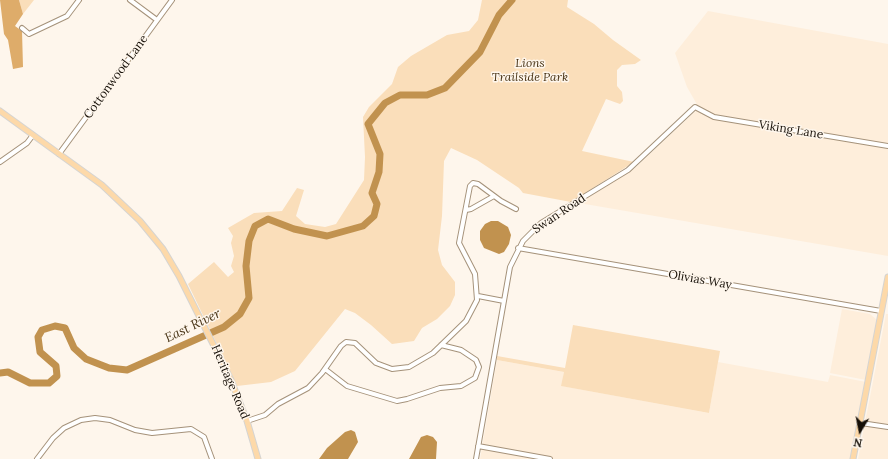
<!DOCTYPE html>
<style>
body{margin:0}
#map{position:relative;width:888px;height:459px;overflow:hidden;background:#fef6ec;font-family:Lora,serif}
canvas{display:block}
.north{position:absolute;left:840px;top:411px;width:40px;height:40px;-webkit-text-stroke:3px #fef6ec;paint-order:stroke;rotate:190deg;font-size:11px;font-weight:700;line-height:16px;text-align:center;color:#160f07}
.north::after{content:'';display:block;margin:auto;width:14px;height:18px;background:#160f07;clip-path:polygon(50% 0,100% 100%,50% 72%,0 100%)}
</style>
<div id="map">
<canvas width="888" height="459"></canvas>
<div class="north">N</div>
</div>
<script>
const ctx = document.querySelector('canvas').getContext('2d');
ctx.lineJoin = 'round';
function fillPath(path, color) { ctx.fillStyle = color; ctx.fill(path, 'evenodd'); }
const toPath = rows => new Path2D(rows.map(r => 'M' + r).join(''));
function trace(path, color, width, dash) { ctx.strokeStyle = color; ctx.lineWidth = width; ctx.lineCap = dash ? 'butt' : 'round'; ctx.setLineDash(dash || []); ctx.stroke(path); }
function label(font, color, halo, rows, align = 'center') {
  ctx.font = font + ' Lora,serif'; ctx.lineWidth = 3; ctx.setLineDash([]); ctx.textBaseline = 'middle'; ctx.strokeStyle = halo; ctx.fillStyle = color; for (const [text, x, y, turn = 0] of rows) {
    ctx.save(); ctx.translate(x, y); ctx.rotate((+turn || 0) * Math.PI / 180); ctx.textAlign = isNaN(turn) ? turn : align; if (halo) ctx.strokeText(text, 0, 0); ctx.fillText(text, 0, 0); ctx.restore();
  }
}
fillPath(toPath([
 [708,11,888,44,888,256,579,203,634,169,699,108,687,87,675,53],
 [842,309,870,314,877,320,866,380,830,373],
 [886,314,888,314,888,459,858,459],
 [497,360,564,372,562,386,709,413,718,362,828,382,830,375,866,382,850,459,480,459]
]), '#feeedb');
fillPath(toPath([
 [19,0,34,0,23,14],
 [482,0,568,0,567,7,594,24,613,40,641,60,635,64,622,65,617,70,617,86,622,92,623,101,620,104,606,99,582,151,634,162,571,202,523,193,519,188,477,160,451,148,444,161,442,216,438,250,442,265,455,282,455,295,450,306,437,319,422,328,414,341,392,344,371,325,355,313,345,309,295,371,271,382,237,386,188,284,214,262,228,277,234,272,231,266,234,256,231,243,233,236,228,228,254,213,282,211,297,188,304,190,296,216,305,224,325,227,336,224,364,180,365,157,363,117,369,107,392,84,398,67,411,56,447,35,469,31,478,20],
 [573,325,720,351,709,413,561,386,564,372,497,360,497,356,565,368]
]), '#fadeba');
fillPath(toPath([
 [0,0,19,0,23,14,15,26,22,31,23,67,13,69,8,40,4,34]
]), '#deac6a');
fillPath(toPath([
 [491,221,498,221,508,227,511,235,509,244,504,252,499,254,484,248,480,240,480,231,485,224],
 [351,430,355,432,358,442,348,459,319,459,327,448,345,432],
 [427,435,433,437,437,442,436,459,409,459,421,437]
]), '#c1924f');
trace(toPath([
 [0,373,8,372,30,383,49,383,57,376,56,366,40,352,38,337,42,330,55,326,65,328,74,348,86,359,109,368,127,370,224,327,240,314,249,298,246,266,249,241,255,226,268,219,294,229,327,236,363,226,374,216,377,204,372,193,379,172,380,154,368,124,385,103,400,95,427,95,445,88,480,52,499,15,512,0]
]), '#c1924f', 7);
const minor = toPath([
 [130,0,157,20],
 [22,28,29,34,67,16,79,0],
 [59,154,172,0],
 [0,162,27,143,33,135],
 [466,210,471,209,494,196],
 [518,248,881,311],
 [478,296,504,301],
 [325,369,347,386,397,401,407,399,440,388,461,386,475,378,479,367,476,360,461,350,441,345],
 [247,421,265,415,278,404,308,388,322,373,341,346,346,342,355,343,376,363,392,369,409,367,433,353,466,321,477,300,475,274,459,243,470,186,473,183,478,184,501,201,516,209],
 [861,423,888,427],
 [478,446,550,459],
 [37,459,53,438,64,428,81,420,95,418,110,420,135,430,152,433,191,429,204,437,212,459],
 [476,459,510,267,523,241,541,223,628,170,695,107,714,117,888,146]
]);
const major = toPath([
 [0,111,102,185,140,221,163,249,179,276,231,380,247,421,258,459],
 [853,459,888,277]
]);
trace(minor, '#a5927a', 6);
trace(major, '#d5d4d2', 7);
trace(minor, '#fff', 4);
trace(major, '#fdd9a9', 5);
label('italic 12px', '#4b3618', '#fef6ec', [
 ["Lions",530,64],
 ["Trailside Park",530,78]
]);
label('12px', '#160f07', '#fef6ec', [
 ["Cottonwood Lane",116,77,-54],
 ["Viking Lane",791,130,9],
 ["Swan Road",559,214,-34],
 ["Olivias Way",700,280,10],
 ["Heritage Road",230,382,67]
]);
label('italic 13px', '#473315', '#fef6ec', [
 ["East River",193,326,-26]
]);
</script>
